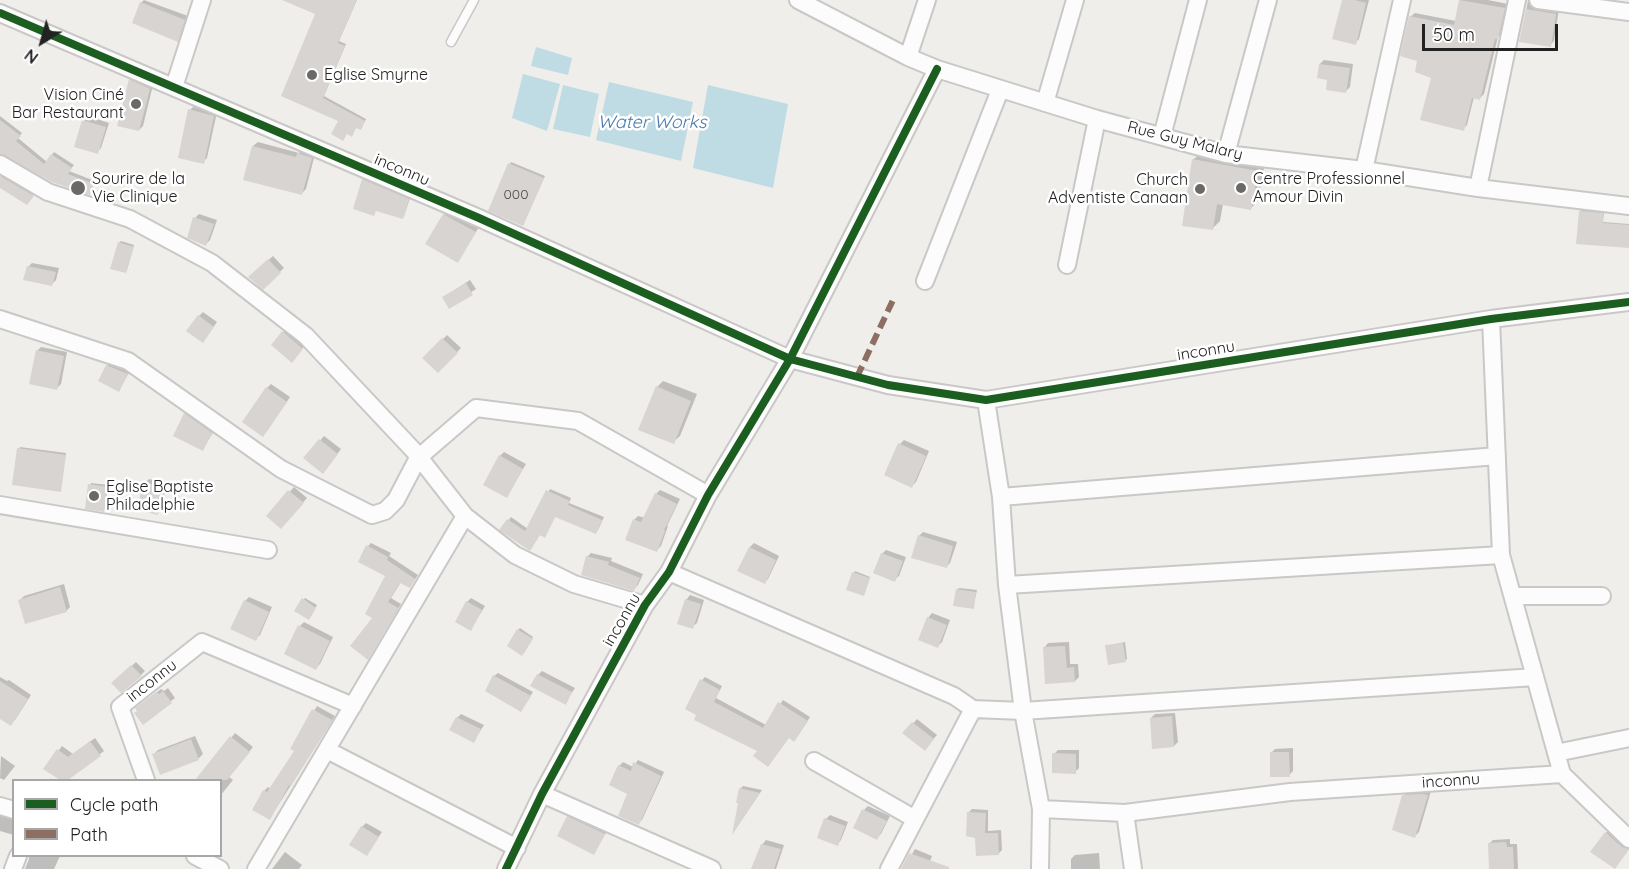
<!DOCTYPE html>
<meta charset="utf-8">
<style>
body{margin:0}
#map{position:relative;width:1629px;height:869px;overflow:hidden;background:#f0eeeb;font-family:Quicksand,sans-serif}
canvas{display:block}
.legend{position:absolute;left:12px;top:779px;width:210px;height:78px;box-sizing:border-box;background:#fff;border:2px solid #a7a7a7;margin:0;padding:8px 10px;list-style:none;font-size:18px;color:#222}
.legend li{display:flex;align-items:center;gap:12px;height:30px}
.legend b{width:30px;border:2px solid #a7a7a7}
.north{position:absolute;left:12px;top:12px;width:60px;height:60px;-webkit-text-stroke:4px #fff;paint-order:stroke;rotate:217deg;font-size:16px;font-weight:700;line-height:24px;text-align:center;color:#222}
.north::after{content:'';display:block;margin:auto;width:21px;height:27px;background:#222;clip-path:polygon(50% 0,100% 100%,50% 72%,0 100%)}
.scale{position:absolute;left:1422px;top:24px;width:136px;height:27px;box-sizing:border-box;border:3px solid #222;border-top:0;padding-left:8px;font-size:18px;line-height:21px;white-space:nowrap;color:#222;-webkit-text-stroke:4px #fff;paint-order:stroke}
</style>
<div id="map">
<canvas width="1629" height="869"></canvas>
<ul class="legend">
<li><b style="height:8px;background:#1b5e20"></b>Cycle path</li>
<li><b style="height:8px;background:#8d6e63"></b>Path</li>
</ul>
<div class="north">N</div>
<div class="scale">50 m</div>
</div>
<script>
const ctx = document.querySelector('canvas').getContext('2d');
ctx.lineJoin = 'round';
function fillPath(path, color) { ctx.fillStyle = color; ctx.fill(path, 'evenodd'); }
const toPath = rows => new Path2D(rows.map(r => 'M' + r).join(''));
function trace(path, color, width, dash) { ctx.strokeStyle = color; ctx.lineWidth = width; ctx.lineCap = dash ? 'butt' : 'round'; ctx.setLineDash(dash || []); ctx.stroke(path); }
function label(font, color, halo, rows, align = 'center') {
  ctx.font = font + ' Quicksand,sans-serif'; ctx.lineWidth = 5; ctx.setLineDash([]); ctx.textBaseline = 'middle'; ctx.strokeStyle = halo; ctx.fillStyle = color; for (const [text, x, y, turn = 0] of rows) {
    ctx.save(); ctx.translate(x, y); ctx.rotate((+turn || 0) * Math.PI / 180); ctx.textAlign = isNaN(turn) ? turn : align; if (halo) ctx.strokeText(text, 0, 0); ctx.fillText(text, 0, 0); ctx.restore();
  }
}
fillPath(toPath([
 [536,47,572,58,568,75,531,66],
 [523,74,560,84,547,131,512,118],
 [609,82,693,102,681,161,596,140],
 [563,85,599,94,590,137,553,129],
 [708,85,788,104,773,188,693,168]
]), '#bfdbe3');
fillPath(toPath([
 [144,0,188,16,181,36,177,40,141,3],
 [295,0,357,0,339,41,346,44,324,96,366,119,362,127,340,120,282,96,317,14],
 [1344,0,1369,0,1359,39,1355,43],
 [1460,0,1488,0,1508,4,1502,33,1498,37,1484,94,1480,98,1474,97,1467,125,1463,129,1432,77,1419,60,1410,17,1415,13,1456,21],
 [1528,0,1559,9,1554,41,1550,45,1521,41],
 [1324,60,1353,64,1350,87,1346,91,1329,78,1320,64],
 [134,76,153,85,143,126,139,130,130,80],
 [194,106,217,112,207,158,203,162,190,110],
 [0,116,22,133,18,138,47,162,54,152,74,165,69,171,95,181,92,190,89,193,0,153],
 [88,116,109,123,101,148,97,152,84,121],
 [258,142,299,153,302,150,315,154,306,189,302,193,253,146],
 [1201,152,1265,163,1258,201,1250,209,1223,204,1220,221,1212,229,1193,160],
 [511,162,545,176,523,225,510,164],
 [2,175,34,194,26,203,0,186,0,178],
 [365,178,410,198,404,216,402,218,376,209,374,214,363,180],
 [1582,210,1604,212,1603,222,1629,224,1629,246,1580,211],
 [448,211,479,227,458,261,444,215],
 [199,214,217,220,210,240,206,244,195,218],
 [121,241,134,245,127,270,119,243],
 [273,256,284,268,263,288,250,277],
 [32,263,59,268,56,280,52,284,28,267],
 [470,280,476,289,449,307,444,297],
 [203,312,217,322,206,337,199,316],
 [287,328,306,344,296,357,273,344],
 [447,335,461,348,438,371,424,358],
 [41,347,67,352,61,384,57,388,37,351],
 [111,362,131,370,118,390,107,366],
 [663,381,697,394,680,436,673,442,657,387],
 [271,384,290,397,267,431,267,388],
 [189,410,215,429,203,449,185,414],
 [324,436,341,449,327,468,305,458],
 [904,440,929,451,916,482,912,486,900,444],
 [20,447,66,453,60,490,19,449],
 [504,452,526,464,507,496,500,456],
 [149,479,167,483,161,509,157,513,145,483],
 [91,483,109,485,104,510,86,507],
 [294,487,307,498,285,523,268,516],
 [550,489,571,498,569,503,604,517,598,530,595,533,556,515,545,536,502,529,511,517,528,529],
 [660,490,680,499,667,526,668,526,661,546,657,550,634,520,638,516,645,518,656,494],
 [923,532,957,542,950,563,946,567,919,536],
 [371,543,391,553,389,556,418,575,410,587,401,582,391,598,401,604,371,654,375,617,387,575,368,546],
 [754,543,779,556,768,579,764,583,739,570,750,547],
 [886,550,906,557,899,576,894,580,882,554],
 [591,553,612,558,611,561,643,574,638,585,634,589,587,557],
 [855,571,870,577,865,592,854,573],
 [64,584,70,607,66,611,20,600,24,596],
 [959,588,977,590,973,608,957,590],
 [690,595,704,600,697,623,692,627,686,600],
 [249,597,272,607,260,635,255,639,245,601],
 [305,598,317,605,310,616,304,599],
 [471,598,485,606,471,629,467,602],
 [932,613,950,620,942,642,938,646,928,618],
 [304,622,333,637,320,664,316,668,300,626],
 [520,628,533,637,524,653,518,630],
 [1069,642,1070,664,1078,664,1079,677,1075,681,1044,648,1048,643],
 [1125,642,1127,659,1126,660,1106,646],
 [136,662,145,671,141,675,113,683],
 [542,671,575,688,565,703,538,675],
 [498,673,533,692,521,710,494,676],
 [0,677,7,681,9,680,31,695,15,720,0,717],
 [705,677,722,686,716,698,766,725,783,700,810,717,797,737,789,736,759,751,696,719,702,680],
 [168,688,175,698,143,723,141,705,161,689,164,691],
 [317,706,335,716,270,818,264,791,268,787,271,789,296,751,292,748],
 [1175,713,1178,742,1174,746,1151,718,1155,714],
 [461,714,484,725,474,741,457,718],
 [917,719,937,735,928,745,905,733],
 [235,733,253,747,229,777,233,780,220,796,220,780,198,780],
 [195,736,203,754,199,758,161,773,154,754,158,750],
 [95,738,104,751,66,780,45,769,62,746,73,754],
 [1293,748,1293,771,1289,775,1271,753,1275,749],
 [1058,750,1079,750,1079,768,1075,772,1054,754],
 [1,756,15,766,4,780,0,778],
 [638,760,664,772,642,820,638,823,619,766,623,762,633,767],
 [743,786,762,790,735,830,740,789],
 [1428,790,1431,791,1419,832,1415,836,1403,796,1408,792],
 [868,806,890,816,881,834,877,838,855,827,864,810],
 [972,809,988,810,988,831,1001,830,1002,850,999,853,976,837,969,812],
 [0,810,14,815,14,835,0,831],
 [572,813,608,829,594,854,568,817],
 [830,815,848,822,841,840,837,845,826,819],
 [366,823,382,832,367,854,362,827],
 [1610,829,1629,844,1629,849,1618,864,1606,833],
 [1510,839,1510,844,1517,844,1518,869,1491,869,1489,844,1493,840],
 [766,840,784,845,776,869,755,869,762,845],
 [915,849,932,856,927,869,903,869],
 [285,852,302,865,299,869,272,869],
 [1099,853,1100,869,1071,869,1071,859,1075,855],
 [29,856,60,856,54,869,25,869,29,859]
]), '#0003');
fillPath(toPath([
 [282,0,357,0,338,43,345,46,323,98,365,121,361,130,356,128,352,137,347,134,343,141,331,134,338,121,281,96,315,14],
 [1342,0,1355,0,1366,3,1356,45,1332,39],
 [1459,0,1505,8,1498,39,1495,39,1480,100,1472,98,1464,131,1420,120,1431,78,1415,72,1417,61,1400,56,1409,16,1454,25],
 [140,2,185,20,178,42,132,23],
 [1526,9,1556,14,1551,47,1519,42],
 [1319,64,1350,68,1346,93,1326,90,1327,80,1317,78],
 [129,79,150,89,139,131,117,126],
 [188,109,214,116,204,164,178,158],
 [0,120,21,136,16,141,44,164,51,154,72,168,68,174,94,184,90,195,52,182,0,154],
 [82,120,106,127,98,154,74,147],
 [252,146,296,157,297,153,312,158,302,195,243,180],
 [1192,159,1258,171,1251,210,1217,204,1213,230,1182,226],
 [508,163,544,178,523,226,488,211],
 [0,176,34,196,27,205,0,188],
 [362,179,409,199,403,219,376,211,374,216,353,209],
 [1579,211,1603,213,1603,223,1629,225,1629,248,1576,244],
 [443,214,476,232,458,263,425,244],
 [193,217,214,224,206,246,187,238],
 [118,242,134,247,126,273,110,269],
 [268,259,281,273,263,290,248,277],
 [27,266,56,272,52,286,23,280],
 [466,283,473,295,449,309,442,297],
 [198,315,214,327,203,343,186,331],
 [282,331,303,349,292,363,271,345],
 [442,338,458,353,438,373,422,358],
 [36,350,64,356,57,390,29,384],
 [106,365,128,374,119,392,98,381],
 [656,386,691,401,674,444,638,430],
 [266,387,287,402,263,437,242,422],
 [184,413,212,433,203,451,173,436],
 [319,439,338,454,323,474,303,458],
 [898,443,926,456,912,488,884,475],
 [17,448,66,455,61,492,12,485],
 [499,455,523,469,507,498,483,485],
 [143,482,164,487,158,515,137,510],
 [88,484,108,487,104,512,85,509],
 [288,490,304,503,281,529,266,516],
 [546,490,570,501,568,505,602,520,596,534,555,517,545,538,540,535,530,551,499,530,507,519,525,531],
 [655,493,677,504,664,530,665,531,657,552,625,540,633,519,641,522],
 [918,535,953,546,947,568,911,558],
 [366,545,388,557,387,560,415,579,410,588,400,583,388,602,398,608,368,660,350,646,372,618,365,614,385,576,358,562],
 [749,547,776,560,765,584,737,571],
 [881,553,903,561,895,582,873,573],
 [586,556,609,562,608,565,640,578,634,591,581,575],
 [852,572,870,578,864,596,846,590],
 [60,587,67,612,25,624,18,600],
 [956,589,976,592,974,609,953,606],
 [302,598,316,608,309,620,294,611],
 [685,599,701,604,693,629,677,624],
 [244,600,269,612,256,641,230,629],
 [466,601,482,610,471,631,455,622],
 [927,617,947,625,938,648,918,640],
 [298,625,330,641,316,670,284,654],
 [517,629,533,639,522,656,507,646],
 [1123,643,1126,662,1108,665,1105,645],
 [1065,646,1067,668,1074,667,1075,682,1045,684,1043,647],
 [131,665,142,676,121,693,111,683],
 [537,674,572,692,566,705,530,686],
 [493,675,531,696,521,712,485,691],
 [700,679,720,690,714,702,763,728,778,702,808,721,794,742,789,738,768,767,753,756,757,751,694,720,696,715,685,709],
 [0,681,28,699,11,726,0,719],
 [163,691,172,703,143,725,134,713,137,711,135,708,156,692,159,694],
 [312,709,332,720,291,786,289,785,270,820,252,810,263,790,267,792,294,751,290,749],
 [1172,716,1174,747,1152,749,1150,718],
 [456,717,481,729,474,743,449,730],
 [912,722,934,739,925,751,902,733],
 [230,736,250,752,227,780,195,780],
 [191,739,199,760,160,775,152,754],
 [90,741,101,756,68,780,60,780,43,769,57,749,68,757],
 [1270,752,1289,752,1290,777,1270,777],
 [1052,753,1076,754,1076,774,1052,773],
 [633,762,661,776,639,825,618,816,627,794,609,785,618,765,631,771],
 [739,788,760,793,732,835,738,803,736,803],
 [1423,794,1428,795,1415,838,1392,830,1402,795],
 [862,809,887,821,877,840,853,828],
 [967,812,986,813,985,833,998,833,999,855,976,856,975,838,966,836],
 [567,816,605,834,594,855,557,836],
 [824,818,845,826,838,846,817,838],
 [361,826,379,837,367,856,349,845],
 [1605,832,1622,847,1629,849,1615,869,1590,852],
 [1506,842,1507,847,1513,847,1514,869,1489,869,1488,843],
 [761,844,781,849,774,869,751,869],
 [909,853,949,867,949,869,901,869]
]), '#d7d4d2');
const service = toPath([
 [451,42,474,0]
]);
const minor = toPath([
 [798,0,908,57,937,69,1097,119,1226,154,1364,170,1478,188,1629,206],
 [1538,0,1629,12],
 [0,13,479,218,790,359,888,385,986,400,1491,319,1629,302],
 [908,57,927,0],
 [174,87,202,0],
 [1045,103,1075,0],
 [1162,136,1198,0],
 [1226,154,1268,0],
 [0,164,48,192,130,219,212,263,306,336,415,452,465,516,515,555,574,584,645,605],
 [1364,170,1402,0],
 [1478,188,1517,0],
 [1067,265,1097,119],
 [925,281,1000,90],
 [0,319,128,361,281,469,372,515,385,511,396,500,418,458,476,408,578,421,708,495],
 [1491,319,1501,555,1562,774,1629,839],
 [986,400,1001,497,1007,585,1023,711,1041,809,1040,869],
 [1001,497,1497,456],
 [0,505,268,550],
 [669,572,954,696,973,709,1023,711,1535,677],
 [1007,585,1501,555],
 [1513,596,1602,596],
 [327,750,517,848],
 [1556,753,1629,738],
 [814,761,915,819],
 [146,780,120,707,202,642,353,706],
 [542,794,712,869],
 [0,806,14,810],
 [1041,809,1125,813,1290,792,1562,774],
 [1125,813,1133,869],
 [195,856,220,869],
 [13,869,18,856],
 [256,869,465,516],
 [506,869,542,794,645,605,669,572,708,495,790,359,937,69],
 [889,869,973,709]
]);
trace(service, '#c9c8c7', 11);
trace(minor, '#c9c8c7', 20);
trace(service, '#fdfcfc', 8);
trace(minor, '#fdfcfc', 16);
trace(toPath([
 [857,377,893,300]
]), '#8d6e63', 6, [12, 6]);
trace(toPath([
 [0,13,479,218,790,359,888,385,986,400,1491,319,1629,302],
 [506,869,542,794,645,605,669,572,708,495,790,359,937,69]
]), '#1b5e20', 8);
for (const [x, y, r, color] of [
 [312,75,6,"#6a6968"],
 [136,104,6,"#6a6968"],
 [78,188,8,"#6a6968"],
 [1241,188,6,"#6a6968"],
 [1200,189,6,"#6a6968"],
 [94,496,6,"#6a6968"]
]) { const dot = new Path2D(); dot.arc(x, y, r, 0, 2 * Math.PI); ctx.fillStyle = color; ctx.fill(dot); trace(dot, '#fff', 2); }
label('14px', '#4f4e4e', null, [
 ["000",516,195]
]);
label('16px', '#222', '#fff', [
 ["Eglise Smyrne",324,75],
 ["Vision Ciné",124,95,"right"],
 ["Bar Restaurant",124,113,"right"],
 ["Sourire de la",92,179],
 ["Vie Clinique",92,197],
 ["Centre Professionnel",1253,179],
 ["Amour Divin",1253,197],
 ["Church",1188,180,"right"],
 ["Adventiste Canaan",1188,198,"right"],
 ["Eglise Baptiste",106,487],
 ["Philadelphie",106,505]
], 'left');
label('16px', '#222', '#fff', [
 ["Rue Guy Malary",1185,141,14],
 ["inconnu",402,170,23],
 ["inconnu",1206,351,-9],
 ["inconnu",622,620,-60],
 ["inconnu",152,681,-38],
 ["inconnu",1451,781,-4]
]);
label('italic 18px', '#4a7aab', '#fff', [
 ["Water Works",652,123]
]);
</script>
